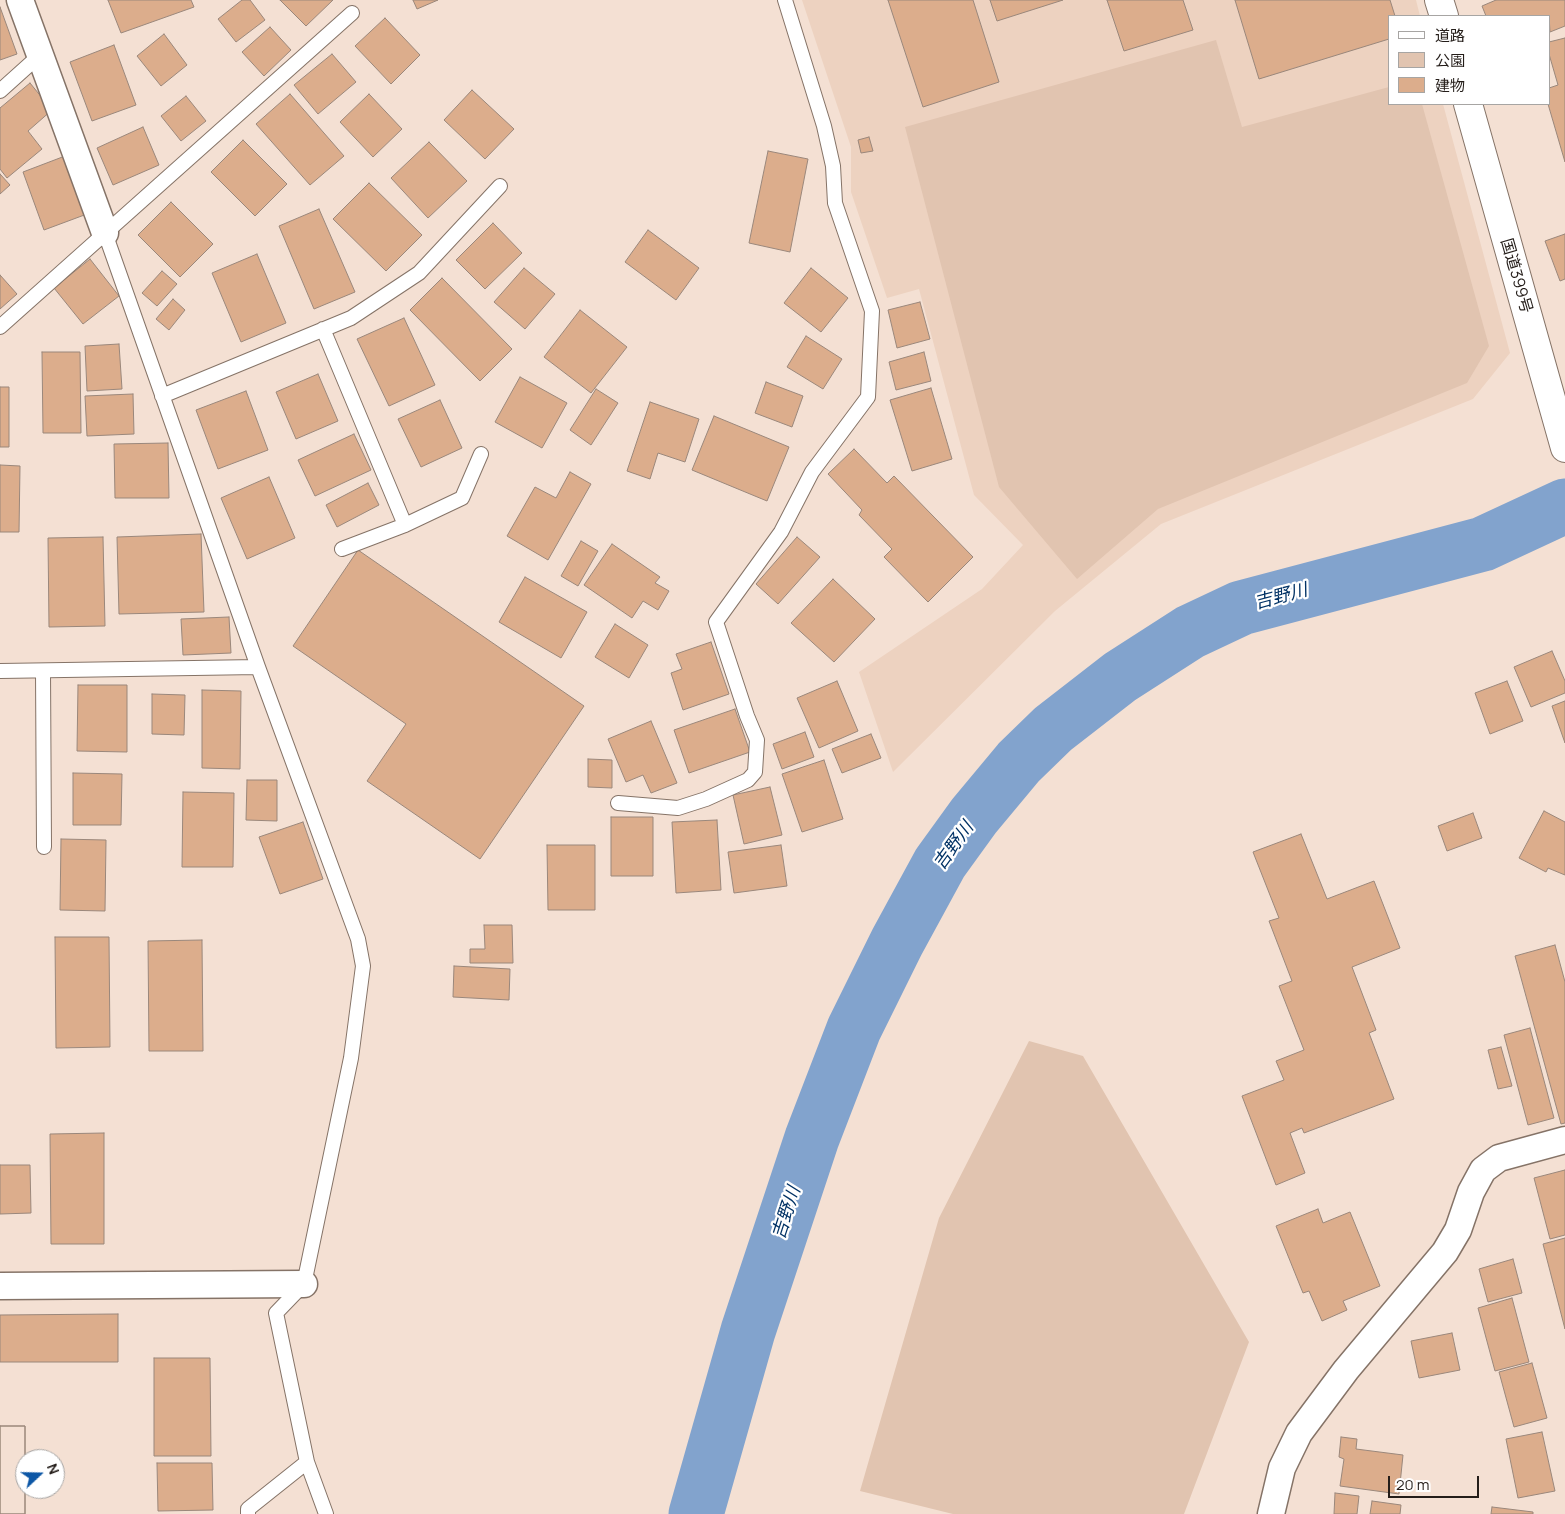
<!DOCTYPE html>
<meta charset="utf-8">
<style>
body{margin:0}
#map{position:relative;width:1565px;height:1514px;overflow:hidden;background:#f4e0d3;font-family:Manrope,"Noto Sans JP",sans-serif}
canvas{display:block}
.legend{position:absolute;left:1388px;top:15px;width:162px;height:90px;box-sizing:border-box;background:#fff;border:1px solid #a7a5a3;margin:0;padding:6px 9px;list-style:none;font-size:15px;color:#241d19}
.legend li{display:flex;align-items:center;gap:10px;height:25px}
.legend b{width:25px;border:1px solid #a7a5a3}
.north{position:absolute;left:15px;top:1449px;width:50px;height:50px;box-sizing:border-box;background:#fff;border:1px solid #a7a5a3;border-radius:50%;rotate:69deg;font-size:14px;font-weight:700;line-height:20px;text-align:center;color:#241d19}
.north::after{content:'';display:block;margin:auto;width:18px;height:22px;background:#0d57a6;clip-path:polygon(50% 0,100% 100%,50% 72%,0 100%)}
.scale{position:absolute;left:1388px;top:1476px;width:91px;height:22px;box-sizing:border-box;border:2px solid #241d19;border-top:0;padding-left:6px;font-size:15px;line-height:18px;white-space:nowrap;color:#241d19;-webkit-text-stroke:4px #fff;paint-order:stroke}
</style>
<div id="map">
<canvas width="1565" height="1514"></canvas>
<ul class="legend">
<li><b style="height:6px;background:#fff"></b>道路</li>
<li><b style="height:14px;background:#e1c4b0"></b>公園</li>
<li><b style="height:14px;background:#dcad8c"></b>建物</li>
</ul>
<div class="north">N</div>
<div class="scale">20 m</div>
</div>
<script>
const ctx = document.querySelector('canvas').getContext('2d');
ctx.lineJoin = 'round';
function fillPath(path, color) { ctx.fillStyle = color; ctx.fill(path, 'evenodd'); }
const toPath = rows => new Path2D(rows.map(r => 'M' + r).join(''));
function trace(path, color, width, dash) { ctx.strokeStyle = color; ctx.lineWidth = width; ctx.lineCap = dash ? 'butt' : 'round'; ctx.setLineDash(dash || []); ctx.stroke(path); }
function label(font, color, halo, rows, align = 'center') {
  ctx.font = font + ' Manrope,"Noto Sans JP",sans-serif'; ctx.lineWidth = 4.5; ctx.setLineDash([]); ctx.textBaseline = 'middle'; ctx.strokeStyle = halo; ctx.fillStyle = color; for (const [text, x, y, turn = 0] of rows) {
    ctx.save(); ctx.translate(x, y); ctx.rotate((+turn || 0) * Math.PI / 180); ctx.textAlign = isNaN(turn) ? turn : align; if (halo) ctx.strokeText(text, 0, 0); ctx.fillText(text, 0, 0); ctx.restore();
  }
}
fillPath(toPath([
 [802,0,1416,0,1420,16,1389,16,1389,104,1443,104,1510,353,1473,399,1161,524,1055,611,893,772,859,672,982,589,1023,545,974,495,919,289,887,298,851,192,851,147]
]), '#edd2c0');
fillPath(toPath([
 [1216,40,1242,127,1389,87,1389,104,1422,104,1489,346,1467,383,1158,509,1077,579,999,487,905,127],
 [1029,1041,1083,1056,1249,1342,1184,1514,953,1514,860,1491,939,1218]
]), '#e1c4b0');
trace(toPath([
 [696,1514,748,1331,812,1138,854,1029,897,942,940,863,974,816,1019,762,1053,729,1120,677,1190,632,1241,608,1483,544,1565,506]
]), '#82a3cd', 55);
const building = toPath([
 [108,0,191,0,194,7,121,33,108,0],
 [242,0,250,0,265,20,236,42,218,19,242,0],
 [280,0,333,0,306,26,280,0],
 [413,0,438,0,417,9,413,0],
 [888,0,973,0,999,82,923,107,888,0],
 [990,0,1063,0,997,21,990,0],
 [1107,0,1183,0,1193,30,1124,51,1107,0],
 [1235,0,1390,0,1395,16,1389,16,1389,39,1259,79,1235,0],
 [1496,0,1565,0,1565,26,1550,32,1549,16,1486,16,1482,6,1496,0],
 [0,7,17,54,0,60,0,7],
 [385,18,420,55,391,84,355,46,385,18],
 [270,27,291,50,264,76,242,52,270,27],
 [164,34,187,65,161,86,137,56,164,34],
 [1565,38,1565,162,1548,104,1549,88,1558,85,1549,54,1549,42,1565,38],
 [114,45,136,105,92,121,70,62,114,45],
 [332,54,356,82,318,114,294,85,332,54],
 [30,83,52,110,28,131,42,149,7,178,0,169,0,108,30,83],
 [472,90,514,129,485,159,444,120,472,90],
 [290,94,344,156,310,185,256,124,290,94],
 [369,94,402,129,373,157,340,122,369,94],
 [186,96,206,121,181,141,161,116,186,96],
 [143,127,159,165,113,185,97,148,143,127],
 [869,137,873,151,861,153,858,140,869,137],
 [243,140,287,184,255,216,211,172,243,140],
 [429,142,467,181,428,218,391,178,429,142],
 [768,151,808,159,790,252,749,243,768,151],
 [65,156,87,214,44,230,23,172,65,156],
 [0,174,10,185,0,194,0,174],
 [369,183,422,235,386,271,333,219,369,183],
 [171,202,213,244,180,277,138,235,171,202],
 [319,209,355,292,314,309,279,226,319,209],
 [493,223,522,253,485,289,456,260,493,223],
 [648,230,699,268,676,300,625,262,648,230],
 [1565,234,1565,279,1560,281,1545,241,1565,234],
 [257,254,286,323,241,342,212,273,257,254],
 [90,259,119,296,83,324,54,288,90,259],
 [524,268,555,294,525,329,494,302,524,268],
 [811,268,848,298,821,332,784,303,811,268],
 [162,271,177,284,157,306,142,293,162,271],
 [0,275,17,294,0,309,0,275],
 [442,278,512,349,480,381,410,310,442,278],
 [173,299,185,310,169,330,156,319,173,299],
 [920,302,930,339,897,348,888,310,920,302],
 [580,310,627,347,591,393,544,357,580,310],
 [404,318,435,385,389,406,357,339,404,318],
 [806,336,842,359,823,389,787,367,806,336],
 [119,344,122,389,87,391,85,346,119,344],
 [42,352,80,352,81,433,43,433,42,352],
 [924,352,931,381,896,390,889,362,924,352],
 [318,374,338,421,296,439,276,392,318,374],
 [520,377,567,403,542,448,495,422,520,377],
 [766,382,803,396,792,427,755,413,766,382],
 [0,387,9,387,9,447,0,447,0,387],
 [931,388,952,459,912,471,890,400,931,388],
 [596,389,618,403,591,445,570,430,596,389],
 [246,391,268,450,218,469,196,410,246,391],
 [133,394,134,434,87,436,85,396,133,394],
 [440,400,462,448,421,467,398,419,440,400],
 [650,402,699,419,685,462,658,453,650,479,627,471,650,402],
 [714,416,789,447,767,501,692,470,714,416],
 [354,434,371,470,315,496,298,460,354,434],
 [168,443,169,498,115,498,114,444,168,443],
 [854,449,887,483,894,476,973,557,928,602,884,557,892,549,859,515,862,510,828,474,854,449],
 [0,465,20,466,19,532,0,532,0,465],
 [570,472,591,484,548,560,507,536,535,487,556,498,570,472],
 [269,477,295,538,247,559,221,498,269,477],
 [368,483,379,505,337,527,326,505,368,483],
 [201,534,204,612,119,614,117,537,201,534],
 [103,537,105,626,49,627,48,538,103,537],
 [797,537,820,557,778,604,756,584,797,537],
 [581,541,598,551,578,586,561,576,581,541],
 [612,544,660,577,655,583,669,591,658,610,643,601,632,618,584,585,612,544],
 [358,550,584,706,480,859,367,781,406,724,293,646,358,550],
 [525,577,587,612,561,658,499,622,525,577],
 [833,579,875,619,834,662,791,623,833,579],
 [229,617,231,653,183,655,181,619,229,617],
 [615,624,648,645,629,678,595,657,615,624],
 [711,642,729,694,683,710,671,673,682,669,676,654,711,642],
 [1552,651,1565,681,1565,693,1531,707,1514,667,1552,651],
 [837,681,858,731,819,748,797,698,837,681],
 [1507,681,1523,721,1490,734,1475,693,1507,681],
 [78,685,127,685,127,752,77,751,78,685],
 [202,690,241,691,240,769,202,768,202,690],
 [152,694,185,695,184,735,152,734,152,694],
 [1565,701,1565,743,1552,706,1565,701],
 [735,709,750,752,689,773,674,730,735,709],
 [651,721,677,783,651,793,643,775,626,782,608,739,651,721],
 [805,732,814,757,782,769,773,744,805,732],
 [871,734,881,758,842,773,832,749,871,734],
 [588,759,612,760,612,788,588,787,588,759],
 [824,760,843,819,802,832,782,774,824,760],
 [73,773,122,774,121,825,73,825,73,773],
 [247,780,277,780,277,821,246,820,247,780],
 [770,787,782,835,744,844,733,795,770,787],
 [183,792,234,793,233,867,182,867,183,792],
 [1544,811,1565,822,1565,875,1548,868,1546,872,1519,858,1544,811],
 [1473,813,1482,838,1447,851,1438,826,1473,813],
 [611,817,653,817,653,876,611,876,611,817],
 [717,820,721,890,676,893,672,822,717,820],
 [303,822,323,879,280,894,259,837,303,822],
 [1301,834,1327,899,1374,881,1400,948,1352,967,1376,1030,1369,1033,1394,1099,1304,1133,1302,1128,1290,1133,1305,1173,1276,1185,1242,1096,1284,1080,1276,1061,1304,1050,1279,986,1292,981,1269,921,1279,918,1253,852,1301,834],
 [61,839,106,840,105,911,60,910,61,839],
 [547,845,595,845,595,910,548,910,547,845],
 [781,845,787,886,734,893,728,852,781,845],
 [484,925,512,925,513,963,470,963,470,949,485,949,484,925],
 [55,937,109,937,110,1047,56,1048,55,937],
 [202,940,203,1051,149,1051,148,941,202,940],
 [1555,945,1565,982,1565,1123,1561,1124,1515,956,1555,945],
 [454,966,510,969,509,1000,453,997,454,966],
 [1530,1028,1554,1118,1528,1125,1504,1035,1530,1028],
 [1501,1047,1512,1086,1498,1089,1488,1050,1501,1047],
 [104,1133,104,1244,51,1244,50,1134,104,1133],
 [0,1165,30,1165,31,1213,0,1214,0,1165],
 [1565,1170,1565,1235,1550,1239,1534,1178,1565,1170],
 [1318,1209,1323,1223,1350,1212,1380,1286,1343,1301,1347,1310,1322,1321,1309,1291,1303,1293,1276,1226,1318,1209],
 [1565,1238,1565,1329,1543,1244,1565,1238],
 [1513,1259,1522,1293,1488,1302,1479,1269,1513,1259],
 [1512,1298,1529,1362,1495,1371,1478,1308,1512,1298],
 [118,1314,118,1362,0,1362,0,1315,118,1314],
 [1452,1333,1460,1370,1419,1378,1411,1341,1452,1333],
 [154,1358,210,1358,211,1456,154,1456,154,1358],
 [1532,1363,1547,1418,1514,1427,1499,1372,1532,1363],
 [0,1426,25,1426,25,1514,0,1514,0,1426],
 [0,1426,25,1426,25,1514,0,1514,0,1426],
 [1542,1432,1555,1491,1518,1498,1506,1439,1542,1432],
 [1341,1437,1357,1439,1356,1449,1403,1455,1399,1494,1340,1486,1344,1459,1339,1457,1341,1437],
 [157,1463,212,1463,213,1510,158,1511,157,1463],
 [1335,1493,1359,1496,1357,1514,1334,1514,1335,1493],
 [1372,1501,1401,1505,1400,1514,1370,1514,1372,1501],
 [1492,1507,1533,1512,1533,1514,1491,1514,1492,1507]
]);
fillPath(building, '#dcad8c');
trace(building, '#9a877b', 1);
const service = toPath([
 [0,91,40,55],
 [105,233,258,667,358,939,363,966,351,1058,304,1284,276,1313,307,1462,326,1514],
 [0,327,352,13],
 [323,329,405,525],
 [162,396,351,318,419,273,500,186],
 [342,549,405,525,462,498,481,454],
 [0,671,258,667],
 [43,671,44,847],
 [618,803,678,808,706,799,748,780,755,772,757,740,747,716,716,622,781,532,812,472,868,397,872,311,835,203,833,166,824,126,785,0],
 [248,1514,248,1509,307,1462]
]);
const minor = toPath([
 [20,0,105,233],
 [0,1286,304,1284],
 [1271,1514,1282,1468,1299,1433,1346,1370,1445,1252,1458,1230,1471,1192,1483,1170,1499,1158,1565,1140]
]);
const trunk = toPath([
 [1439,0,1444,16],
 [1468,104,1565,448]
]);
trace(service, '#857367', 16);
trace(minor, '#857367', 29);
trace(trunk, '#857367', 30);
trace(service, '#fff', 14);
trace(minor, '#fff', 26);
trace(trunk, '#fff', 28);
label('16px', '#241d19', '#fff', [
 ["国道399号",1516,276,74]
]);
label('italic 18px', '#023265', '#fff', [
 ["吉野川",1281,597,-15],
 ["吉野川",954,846,-54],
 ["吉野川",787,1213,-72]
]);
</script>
